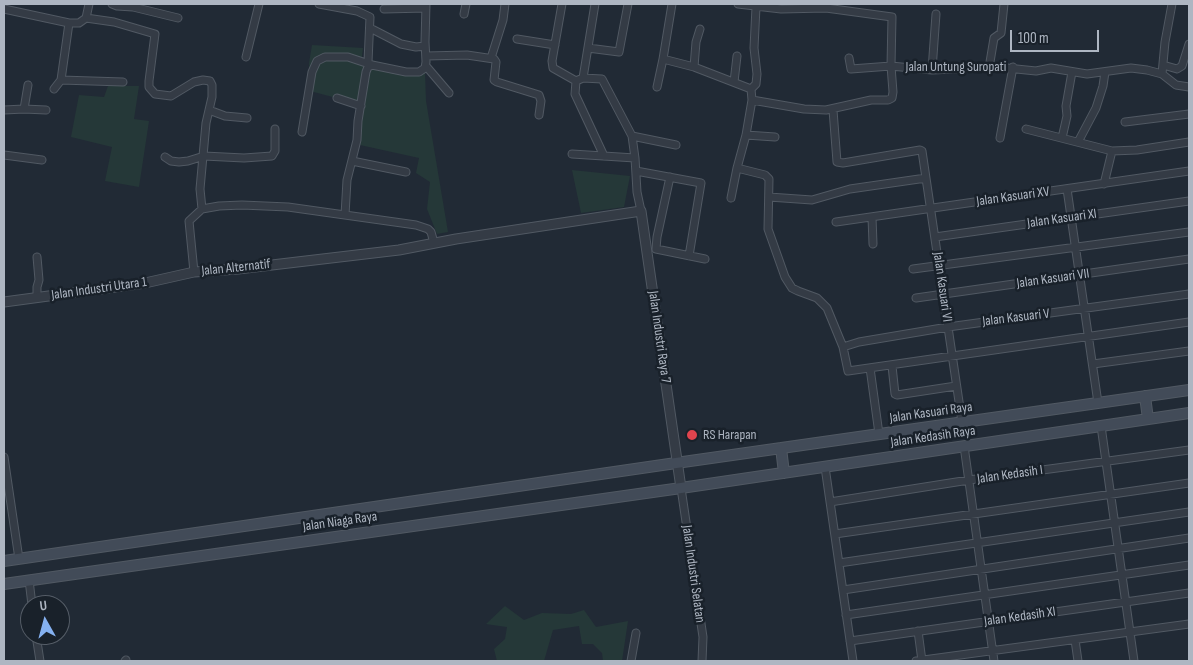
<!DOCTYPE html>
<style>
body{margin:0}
#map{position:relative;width:1193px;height:665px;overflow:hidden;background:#212a35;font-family:"Sofia Sans Condensed",sans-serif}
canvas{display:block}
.frame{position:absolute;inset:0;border:5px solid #aeb6c2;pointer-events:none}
.north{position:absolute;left:20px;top:595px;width:50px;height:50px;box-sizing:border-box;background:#19212a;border:1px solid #555d67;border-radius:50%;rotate:353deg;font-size:14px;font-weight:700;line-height:20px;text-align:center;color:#aeb6c2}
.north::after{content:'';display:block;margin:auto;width:18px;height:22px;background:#85b1f0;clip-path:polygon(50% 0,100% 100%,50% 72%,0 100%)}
.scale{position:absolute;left:1010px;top:30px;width:89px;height:22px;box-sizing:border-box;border:2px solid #aeb6c2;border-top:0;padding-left:6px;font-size:15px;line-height:18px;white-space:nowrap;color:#aeb6c2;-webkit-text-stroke:4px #19212a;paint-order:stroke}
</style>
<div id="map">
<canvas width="1193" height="665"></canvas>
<div class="frame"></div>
<div class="north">U</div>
<div class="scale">100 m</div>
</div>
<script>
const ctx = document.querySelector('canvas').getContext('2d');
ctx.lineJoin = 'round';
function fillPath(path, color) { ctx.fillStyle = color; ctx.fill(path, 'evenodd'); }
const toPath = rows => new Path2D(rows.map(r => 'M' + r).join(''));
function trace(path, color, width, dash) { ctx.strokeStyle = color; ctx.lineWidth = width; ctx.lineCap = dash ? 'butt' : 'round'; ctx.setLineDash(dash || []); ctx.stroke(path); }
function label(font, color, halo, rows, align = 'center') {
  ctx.font = font + ' "Sofia Sans Condensed",sans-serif'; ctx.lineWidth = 5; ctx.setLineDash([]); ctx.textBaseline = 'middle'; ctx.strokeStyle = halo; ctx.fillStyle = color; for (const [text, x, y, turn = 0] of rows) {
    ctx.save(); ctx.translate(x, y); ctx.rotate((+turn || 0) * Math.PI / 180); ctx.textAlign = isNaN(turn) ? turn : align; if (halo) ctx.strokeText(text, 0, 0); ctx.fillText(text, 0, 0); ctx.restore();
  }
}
fillPath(toPath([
 [312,45,363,48,361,64,425,72,426,101,448,232,437,234,427,209,430,182,416,173,419,158,360,145,363,105,310,91,309,63],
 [108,86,139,86,134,119,149,121,139,187,105,181,112,147,71,137,79,95,104,97],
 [572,170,630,176,624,207,581,213],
 [505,606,524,620,542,613,571,614,584,610,596,627,628,621,622,661,603,661,602,653,593,644,582,644,579,626,553,630,544,661,497,661,494,649,505,639,507,627,486,624]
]), '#253838');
const minor = toPath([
 [112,4,117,6,133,7,178,18],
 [319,4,357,11,370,17,368,62],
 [562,4,552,61,553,68,576,81,583,78,602,79,632,136,635,158],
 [672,4,663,59,694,67,751,89,752,100,746,135,737,168,765,175,769,179,768,229,785,277,792,288,798,291,817,298,827,308,843,347,848,371,1189,322],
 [738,4,781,9,826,8,892,17,891,66,932,70,997,67,1036,71,1051,68,1087,74,1131,68,1147,70,1162,74,1176,85,1189,87],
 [4,9,69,23,79,23,86,18,89,4],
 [384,9,426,8],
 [464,14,466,4],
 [86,18,114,22,155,34,149,81,149,87,155,94,171,96,194,82,203,80,210,81,212,85,212,97,206,123,200,189,202,209],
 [370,28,401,44,416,47,425,46],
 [517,39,555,45],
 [588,48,619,52,628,4],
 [426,56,467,55,494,59,496,62,494,80,497,82,539,95,541,101,539,115],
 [246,57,259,4],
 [491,58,503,20,505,4],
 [1163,65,1177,69,1182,66,1189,44],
 [426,66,449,93],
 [694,67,696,42,700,29],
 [989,68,994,38,1001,33,1004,4],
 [932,70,936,14],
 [1162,74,1165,42,1172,4],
 [583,78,595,4],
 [61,80,123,82],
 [576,81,575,94,604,156],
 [734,82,737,56],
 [657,87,663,59],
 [54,89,61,80,69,23],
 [751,89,756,84,757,74,754,48,756,7],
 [337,98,361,106],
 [752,100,804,109,826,110,871,100,888,100,892,98,893,92,891,66,851,69,849,58],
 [24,109,28,85],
 [4,110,24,109,46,110],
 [209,110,225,116,247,118],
 [833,110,837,162,843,163,920,150,922,151,962,422],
 [1125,122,1189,114],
 [1026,129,1112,151,1104,184],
 [302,132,312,72,317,61,325,57,348,57,372,65,406,72,419,72,425,68,426,62,425,42,426,4],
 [746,135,775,137],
 [632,136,676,145],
 [1000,138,1013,67],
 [1062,138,1067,116,1066,106,1072,72],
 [1078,142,1096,108,1103,86,1105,72],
 [1112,151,1137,150,1189,142],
 [572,154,635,158,637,192,641,211],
 [4,155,42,160],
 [165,157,171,161,179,162,188,161,204,156,244,158,272,156,275,151,275,129],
 [352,161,406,172],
 [636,171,701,183,689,256],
 [670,177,657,237,656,249,705,259],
 [1067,189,1098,403],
 [769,197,812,200,850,189,926,178],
 [731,198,737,168],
 [345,215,347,180,357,140,358,121,366,72,368,67,372,65],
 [872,217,873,244],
 [836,222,1189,171],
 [935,237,1189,201],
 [913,269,1189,232],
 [194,272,189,221,202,209,219,206,242,205,288,207,416,225,428,229,431,232,434,243],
 [37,298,37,287,39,280,37,257],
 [916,298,1189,259],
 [843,347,859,342,948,327,1189,294],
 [1093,364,1189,351],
 [892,366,895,394,897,395,956,386],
 [870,368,879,434],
 [1101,426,1134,661],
 [964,446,994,661],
 [4,457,19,559],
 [825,467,853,661],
 [681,488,703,637,702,661],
 [830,502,969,480,1189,450],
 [835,534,1189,483],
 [839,563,1189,512],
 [29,580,32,605],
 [843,590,1189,538],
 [846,615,1189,565],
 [918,631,922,661],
 [36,635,40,661],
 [1075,640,1078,661],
 [850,641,1189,593],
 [125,661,126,660],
 [631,661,636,633],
 [916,661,1189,624]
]);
const tertiary = toPath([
 [4,302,145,283,194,272,238,269,399,250,456,239,641,211,681,488]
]);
const secondary = toPath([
 [1145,396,1148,419],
 [781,448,784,473],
 [4,561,676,463,1189,390],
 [4,584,681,488,1189,413]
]);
trace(minor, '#515963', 9);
trace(tertiary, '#515963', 11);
trace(secondary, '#515963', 12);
trace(minor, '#343b45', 7);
trace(tertiary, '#343b45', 9);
trace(secondary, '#424b58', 10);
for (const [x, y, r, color] of [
 [692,435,6,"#e0444e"]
]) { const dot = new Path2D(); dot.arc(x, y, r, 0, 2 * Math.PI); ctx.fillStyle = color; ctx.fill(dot); trace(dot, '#19212a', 2); }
label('14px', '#aeb6c2', '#19212a', [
 ["Jalan Untung Suropati",956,67],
 ["Jalan Kasuari XV",1013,197,-8],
 ["Jalan Kasuari XI",1062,219,-8],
 ["Jalan Alternatif",236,268,-6],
 ["Jalan Kasuari VII",1053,279,-8],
 ["Jalan Kasuari VI",942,287,82],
 ["Jalan Industri Utara 1",99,289,-8],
 ["Jalan Kasuari V",1016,318,-7],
 ["Jalan Industri Raya 7",659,337,82],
 ["Jalan Kasuari Raya",931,413,-8],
 ["Jalan Kedasih Raya",933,437,-8],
 ["Jalan Kedasih I",1010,475,-8],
 ["Jalan Niaga Raya",340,522,-8],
 ["Jalan Industri Selatan",693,574,82],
 ["Jalan Kedasih XI",1020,617,-8]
]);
label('14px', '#aeb6c2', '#19212a', [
 ["RS Harapan",703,435]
], 'left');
</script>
